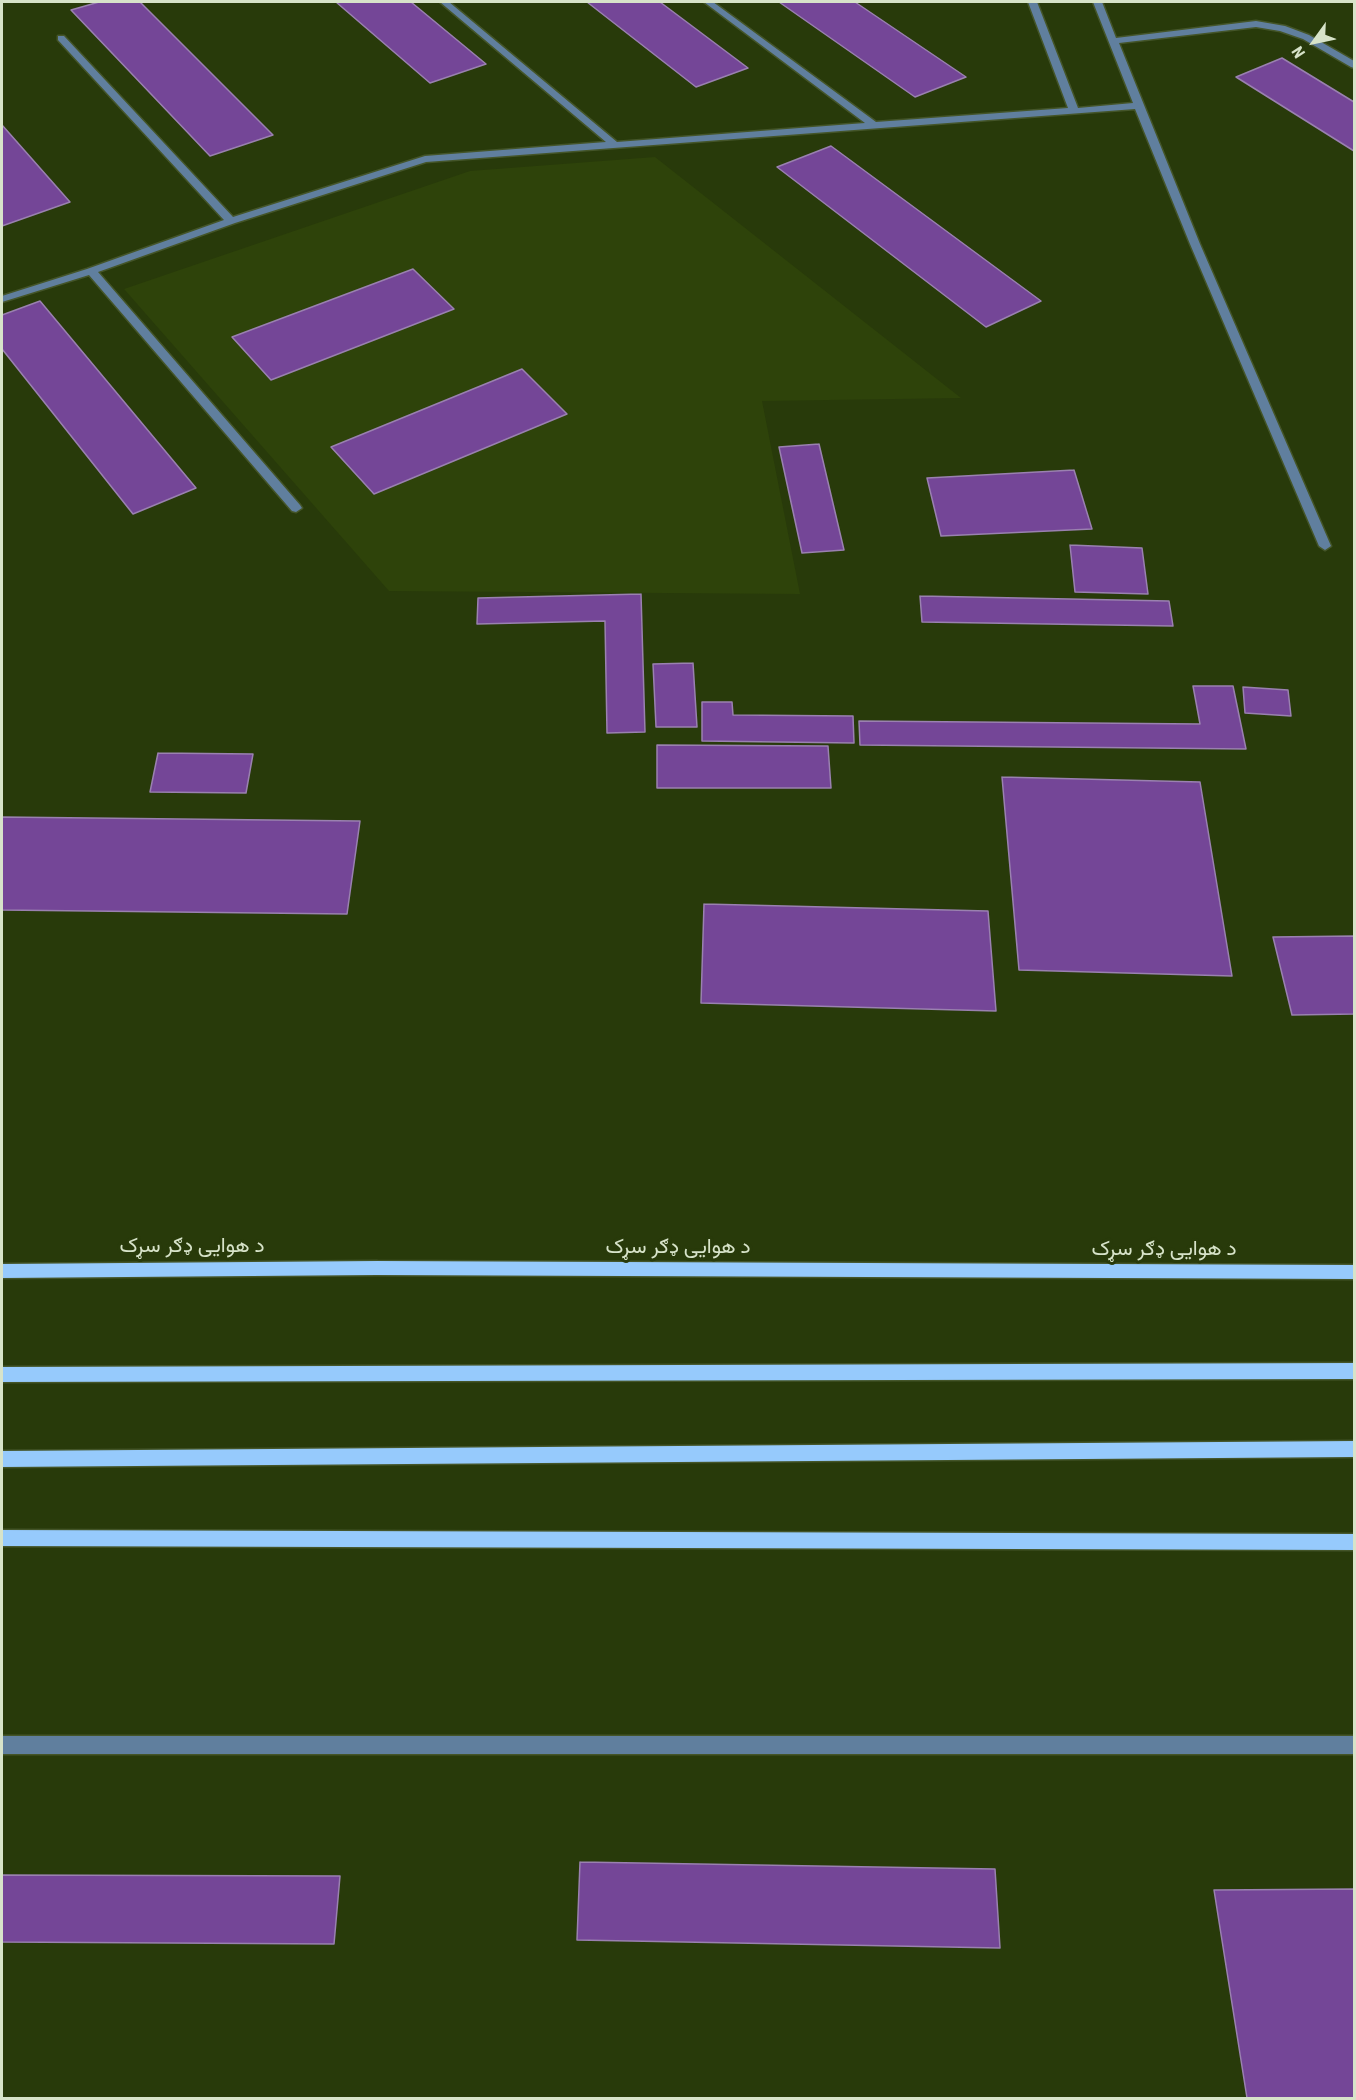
<!DOCTYPE html>
<meta charset="utf-8">
<style>
body{margin:0}
#map{position:relative;width:1356px;height:2100px;overflow:hidden;background:#283a0a;font-family:"Roboto Condensed",sans-serif}
canvas{display:block}
.frame{position:absolute;inset:0;border:3px solid #d7e3c9;pointer-events:none}
.north{position:absolute;left:1284px;top:12px;width:60px;height:60px;-webkit-text-stroke:4px #283a0a;paint-order:stroke;rotate:237deg;font-size:16px;font-weight:700;line-height:24px;text-align:center;color:#d7e3c9}
.north::after{content:'';display:block;margin:auto;width:21px;height:27px;background:#d7e3c9;clip-path:polygon(50% 0,100% 100%,50% 72%,0 100%)}
</style>
<div id="map">
<canvas width="1356" height="2100"></canvas>
<div class="frame"></div>
<div class="north">N</div>
</div>
<script>
const ctx = document.querySelector('canvas').getContext('2d');
ctx.lineJoin = 'round';
function fillPath(path, color) { ctx.fillStyle = color; ctx.fill(path, 'evenodd'); }
const toPath = rows => new Path2D(rows.map(r => 'M' + r).join(''));
function trace(path, color, width, dash) { ctx.strokeStyle = color; ctx.lineWidth = width; ctx.lineCap = dash ? 'butt' : 'round'; ctx.setLineDash(dash || []); ctx.stroke(path); }
function label(font, color, halo, rows, align = 'center') {
  ctx.font = font + ' "Roboto Condensed",Vazirmatn,sans-serif'; ctx.lineWidth = 6; ctx.setLineDash([]); ctx.textBaseline = 'middle'; ctx.strokeStyle = halo; ctx.fillStyle = color; for (const [text, x, y, turn = 0] of rows) {
    ctx.save(); ctx.translate(x, y); ctx.rotate((+turn || 0) * Math.PI / 180); ctx.textAlign = isNaN(turn) ? turn : align; if (halo) ctx.strokeText(text, 0, 0); ctx.fillText(text, 0, 0); ctx.restore();
  }
}
fillPath(toPath([
 [655,157,961,398,762,401,800,594,389,591,124,289,470,171]
]), '#2e430a');
const building = toPath([
 [99,2,140,2,273,135,210,156,71,10,99,2],
 [336,2,411,2,486,64,430,83,336,2],
 [587,2,660,2,748,68,696,87,587,2],
 [779,2,855,2,966,77,915,97,779,2],
 [1282,58,1354,102,1354,151,1236,77,1282,58],
 [2,125,70,202,2,226,2,125],
 [831,146,1041,301,986,327,777,167,831,146],
 [413,269,454,309,271,380,232,337,413,269],
 [40,301,196,488,133,514,2,349,2,315,40,301],
 [522,369,567,414,374,494,331,447,522,369],
 [819,444,844,550,802,553,779,447,819,444],
 [1074,470,1092,529,941,536,927,478,1074,470],
 [1070,545,1142,548,1148,594,1075,592,1070,545],
 [641,594,645,732,607,733,605,621,477,624,478,598,641,594],
 [920,596,1169,601,1173,626,922,622,920,596],
 [693,663,697,727,656,727,653,664,693,663],
 [1193,686,1233,686,1246,749,860,745,859,721,1200,724,1193,686],
 [1243,687,1288,690,1291,716,1245,713,1243,687],
 [702,702,732,702,733,715,853,716,854,743,702,741,702,702],
 [657,745,828,746,831,788,657,788,657,745],
 [158,753,253,754,246,793,150,792,158,753],
 [1002,777,1200,782,1232,976,1019,970,1002,777],
 [2,817,360,821,347,914,2,910,2,817],
 [704,904,988,911,996,1011,701,1003,704,904],
 [1354,936,1354,1014,1292,1015,1273,937,1354,936],
 [580,1862,995,1869,1000,1948,577,1940,580,1862],
 [2,1875,340,1876,334,1944,2,1942,2,1875],
 [1354,1889,1354,2098,1247,2098,1214,1890,1354,1889]
]);
fillPath(building, '#744697');
trace(building, '#9a81b0', 1.5);
const minor = toPath([
 [440,2,449,2,617,142,865,123,704,2,713,2,876,122,1068,108,1028,2,1037,2,1078,108,1133,103,1093,2,1102,2,1116,38,1256,21,1285,26,1309,35,1354,61,1354,68,1351,67,1303,39,1280,31,1256,27,1119,43,1200,244,1331,546,1325,550,1319,546,1190,244,1135,109,426,162,235,223,98,272,300,505,302,508,296,512,292,511,89,275,2,302,2,296,87,269,224,220,58,40,58,36,64,36,233,217,425,156,606,142,440,2],
 [2,1736,1354,1736,1354,1754,2,1754,2,1736]
]);
const major = toPath([
 [377,1261,1354,1265,1354,1279,377,1275,2,1278,2,1264,377,1261],
 [1354,1363,1354,1379,2,1382,2,1367,1354,1363],
 [1354,1441,1354,1457,2,1467,2,1451,1354,1441],
 [2,1530,1354,1534,1354,1550,2,1546,2,1530]
]);
trace(minor, '#445529', 3);
trace(major, '#445529', 3);
fillPath(minor, '#607f9e');
fillPath(major, '#96cafc');
label('21px', '#d7e3c9', '#283a0a', [
 ["د هوایی ډګر سړک",192,1247],
 ["د هوایی ډګر سړک",678,1248],
 ["د هوایی ډګر سړک",1164,1250]
]);
</script>
